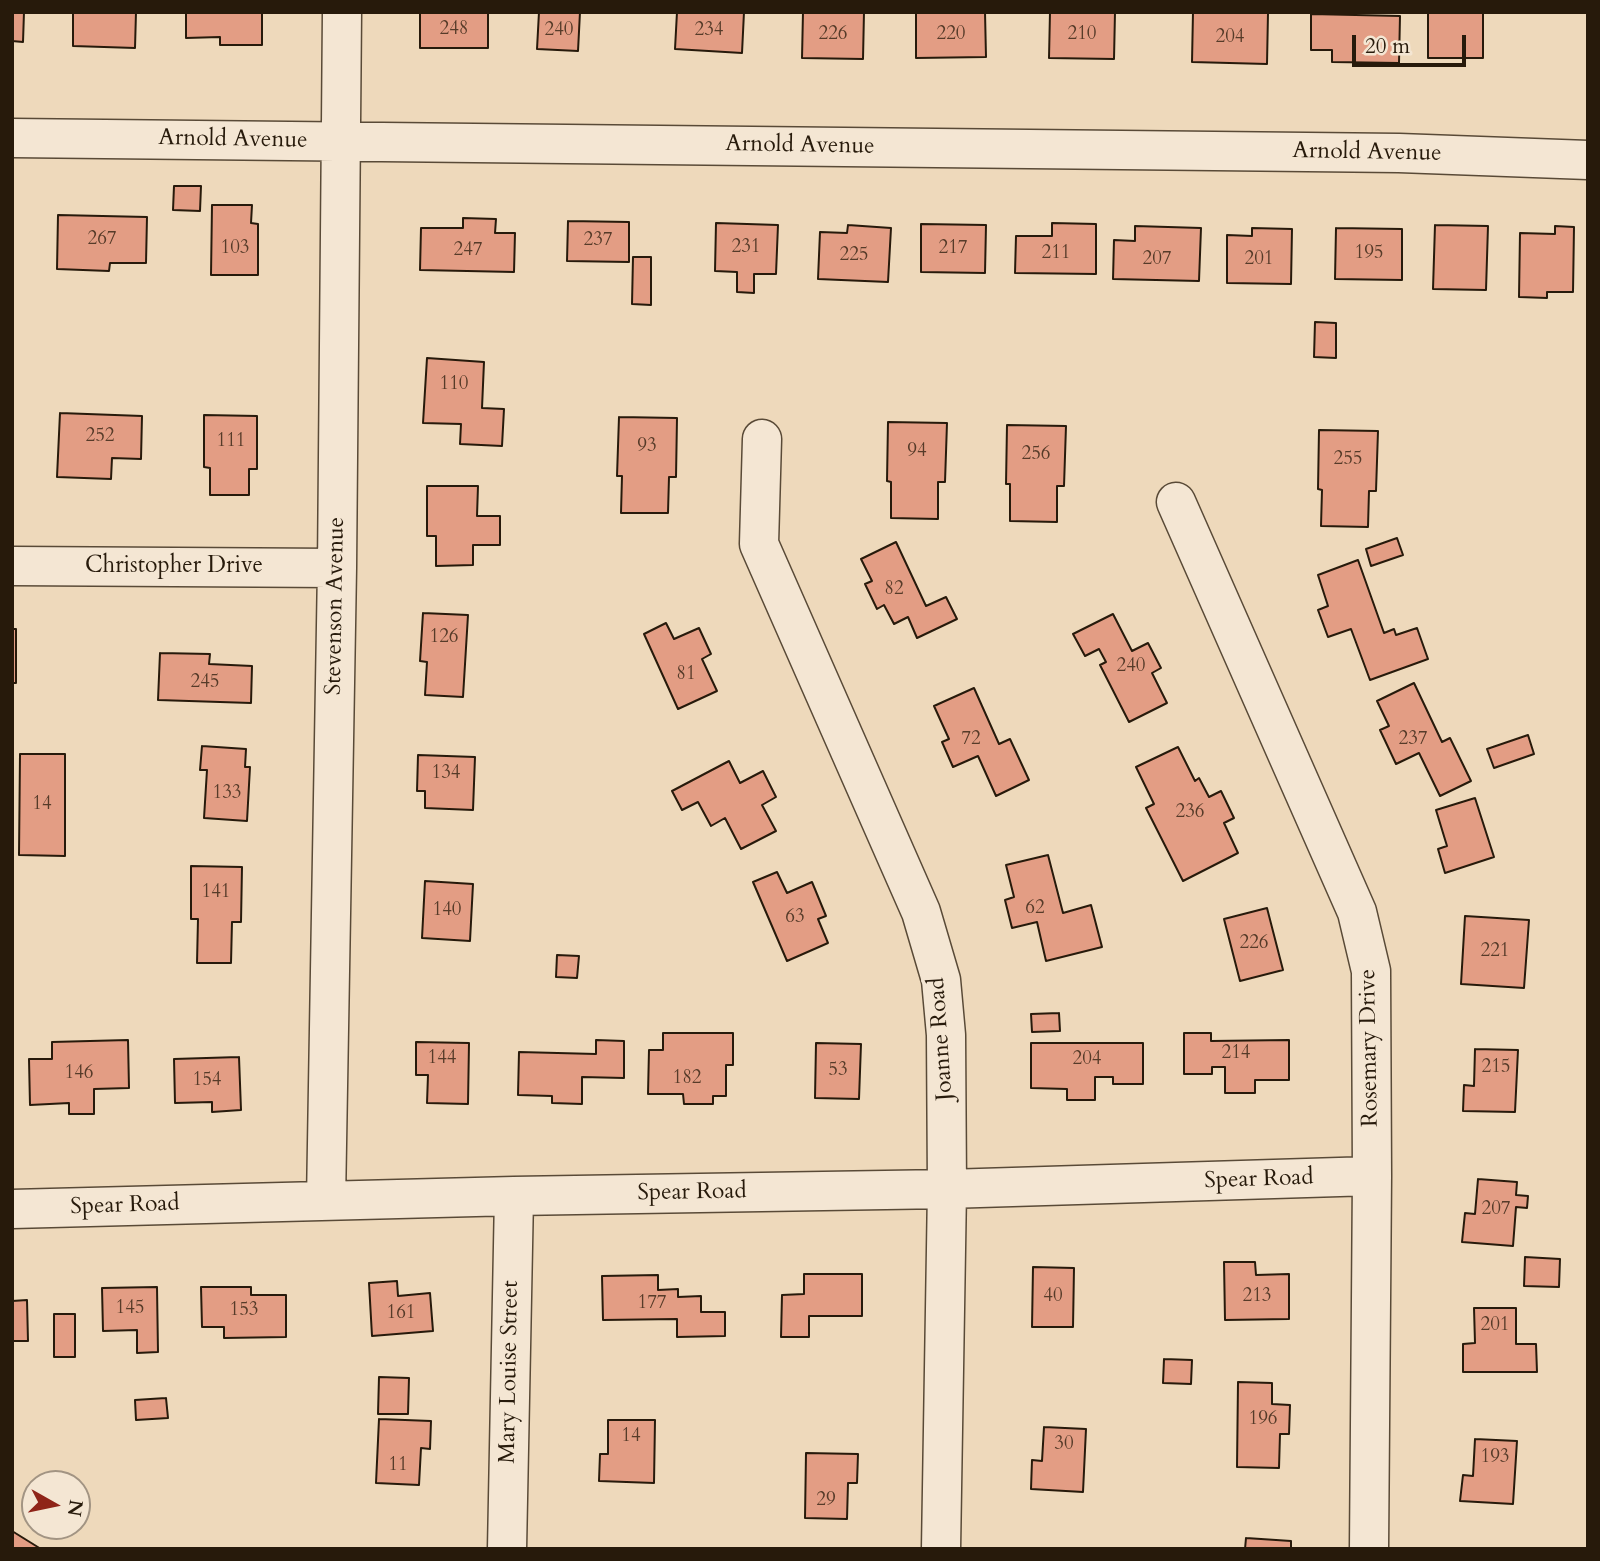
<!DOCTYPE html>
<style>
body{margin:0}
#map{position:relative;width:1600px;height:1561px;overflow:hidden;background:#eed9bb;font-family:Cardo,serif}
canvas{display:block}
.frame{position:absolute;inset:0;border:14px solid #271a0b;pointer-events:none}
.north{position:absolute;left:21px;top:1470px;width:70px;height:70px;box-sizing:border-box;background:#f4e6d3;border:2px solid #a29483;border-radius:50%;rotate:99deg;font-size:19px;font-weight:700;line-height:28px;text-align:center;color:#271a0b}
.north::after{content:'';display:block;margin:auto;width:24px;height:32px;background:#8f2418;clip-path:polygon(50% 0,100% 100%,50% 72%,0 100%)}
.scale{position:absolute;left:1352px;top:35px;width:114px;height:32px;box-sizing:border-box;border:4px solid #271a0b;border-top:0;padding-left:9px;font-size:21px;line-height:24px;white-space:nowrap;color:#271a0b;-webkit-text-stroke:5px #f4e6d3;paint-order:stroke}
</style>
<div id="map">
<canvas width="1600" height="1561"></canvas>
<div class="frame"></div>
<div class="north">N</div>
<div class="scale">20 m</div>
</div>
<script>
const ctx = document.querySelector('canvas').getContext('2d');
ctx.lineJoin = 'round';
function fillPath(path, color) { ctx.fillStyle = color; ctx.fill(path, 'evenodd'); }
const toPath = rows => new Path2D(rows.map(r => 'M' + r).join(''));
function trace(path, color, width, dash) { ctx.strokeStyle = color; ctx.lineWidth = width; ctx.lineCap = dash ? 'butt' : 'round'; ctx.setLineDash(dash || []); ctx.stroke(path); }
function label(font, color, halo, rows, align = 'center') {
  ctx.font = font + ' Cardo,serif'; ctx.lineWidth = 7; ctx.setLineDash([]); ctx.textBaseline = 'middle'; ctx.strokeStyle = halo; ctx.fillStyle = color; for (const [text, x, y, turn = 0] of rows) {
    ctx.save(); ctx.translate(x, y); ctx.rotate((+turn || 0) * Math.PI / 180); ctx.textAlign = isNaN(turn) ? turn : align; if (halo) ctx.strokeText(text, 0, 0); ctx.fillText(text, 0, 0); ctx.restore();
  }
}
const building = toPath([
 [12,12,24,12,23,42,12,41,12,12],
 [73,12,136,12,135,48,73,46,73,12],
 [186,12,262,12,262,45,220,45,220,37,186,38,186,12],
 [420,12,488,12,488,48,420,48,420,12],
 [539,12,580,12,578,51,537,49,539,12],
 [677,12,744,12,742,53,675,49,677,12],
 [803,12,864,12,863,59,802,58,803,12],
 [916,12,985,12,986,57,916,58,916,12],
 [1050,12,1115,12,1114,59,1049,58,1050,12],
 [1193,12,1268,13,1267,64,1192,62,1193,12],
 [1428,12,1483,12,1483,58,1428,58,1428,12],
 [1311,14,1400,16,1399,63,1332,62,1332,50,1311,50,1311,14],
 [174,186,201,186,200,211,173,210,174,186],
 [212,205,252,205,251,223,258,224,258,275,211,275,212,205],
 [58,215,147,217,146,263,110,263,109,271,57,269,58,215],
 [463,218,496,219,495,233,515,233,514,272,420,270,421,228,463,228,463,218],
 [568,221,629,222,629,262,567,261,568,221],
 [716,223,778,225,776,274,754,274,754,293,737,292,737,272,715,271,716,223],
 [1052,223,1096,224,1096,274,1015,273,1016,236,1052,236,1052,223],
 [921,224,986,225,985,273,921,272,921,224],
 [848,225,891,228,888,282,818,279,820,232,847,233,848,225],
 [1435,225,1488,226,1486,290,1433,289,1435,225],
 [1135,226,1201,228,1199,281,1113,279,1114,240,1135,241,1135,226],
 [1555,226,1574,227,1573,292,1547,292,1547,298,1519,297,1520,233,1555,234,1555,226],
 [1252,228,1292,229,1291,284,1227,283,1227,235,1252,236,1252,228],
 [1336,228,1402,229,1402,280,1335,279,1336,228],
 [633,257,651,257,651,305,632,304,633,257],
 [1315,322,1336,323,1336,358,1314,357,1315,322],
 [427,358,484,362,482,408,504,409,502,446,460,444,461,424,423,423,427,358],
 [60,413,142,416,141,459,112,458,111,479,57,477,60,413],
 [204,415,257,416,257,469,249,469,249,495,210,495,210,468,204,467,204,415],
 [619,417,677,418,676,477,669,477,668,513,621,513,622,476,617,476,619,417],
 [888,422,947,423,945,482,938,482,938,519,891,518,891,482,887,481,888,422],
 [1007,425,1066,426,1064,486,1057,486,1057,522,1010,521,1010,484,1006,484,1007,425],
 [1319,430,1378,431,1376,491,1369,491,1368,527,1321,526,1322,490,1318,489,1319,430],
 [427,486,478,486,477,516,500,516,500,545,473,545,473,565,436,566,436,536,427,536,427,486],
 [1397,538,1403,555,1371,566,1366,549,1397,538],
 [896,542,926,606,946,597,957,619,917,638,908,617,894,624,884,605,877,609,865,584,872,581,861,559,896,542],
 [1358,560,1384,633,1394,629,1396,635,1417,628,1428,659,1370,680,1351,629,1328,637,1318,610,1328,606,1318,575,1358,560],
 [423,613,468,615,463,697,425,695,427,662,420,661,423,613],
 [1113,614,1132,651,1148,643,1161,668,1152,673,1167,703,1129,722,1100,665,1106,662,1099,649,1085,656,1073,634,1113,614],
 [666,623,674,639,699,628,711,654,702,659,717,691,678,709,644,634,666,623],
 [12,629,16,629,16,683,12,683,12,629],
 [160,653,210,654,209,664,252,666,251,703,158,700,160,653],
 [1414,683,1442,742,1450,738,1471,781,1440,796,1419,753,1396,764,1380,730,1389,726,1377,701,1414,683],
 [974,688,999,744,1010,739,1029,780,996,796,978,756,953,767,942,742,949,739,934,706,974,688],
 [1528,735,1534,754,1494,768,1487,749,1528,735],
 [202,746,246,749,245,767,250,767,247,821,204,818,207,770,200,770,202,746],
 [1178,747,1195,781,1199,778,1209,797,1221,791,1234,818,1224,823,1238,853,1183,881,1146,808,1154,804,1136,767,1178,747],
 [20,754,65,754,65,856,19,855,20,754],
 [418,755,475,757,473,810,425,808,425,791,417,791,418,755],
 [729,761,740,783,763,771,776,797,762,805,776,831,741,849,725,818,711,826,698,802,682,810,672,791,729,761],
 [1475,798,1494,857,1445,873,1438,849,1447,846,1436,810,1475,798],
 [1048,855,1063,913,1091,905,1102,947,1046,961,1037,922,1012,928,1005,900,1014,897,1006,865,1048,855],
 [191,866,242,867,241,922,232,922,231,963,197,963,198,919,191,919,191,866],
 [777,872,787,893,812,882,826,916,818,919,828,943,787,961,753,882,777,872],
 [425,881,473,884,470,941,422,938,425,881],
 [1267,908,1283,970,1240,981,1224,919,1267,908],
 [1465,916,1529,920,1524,988,1461,984,1465,916],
 [557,955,579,956,577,978,556,977,557,955],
 [1059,1013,1060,1031,1032,1032,1031,1014,1059,1013],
 [663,1033,733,1033,733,1065,726,1065,726,1096,713,1096,713,1104,684,1104,683,1094,648,1094,649,1050,663,1050,663,1033],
 [1184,1033,1211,1033,1211,1041,1289,1040,1289,1080,1255,1080,1255,1093,1225,1093,1225,1067,1212,1067,1212,1074,1184,1074,1184,1033],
 [128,1040,129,1088,94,1089,94,1114,69,1114,69,1103,30,1105,29,1059,52,1059,52,1042,128,1040],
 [596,1040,624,1041,624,1078,582,1077,582,1104,552,1103,552,1096,518,1095,519,1052,596,1054,596,1040],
 [416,1042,469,1043,468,1104,427,1103,428,1075,416,1075,416,1042],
 [816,1043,861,1044,859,1099,815,1098,816,1043],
 [1031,1043,1143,1043,1143,1084,1113,1084,1113,1077,1095,1077,1095,1100,1067,1100,1067,1089,1031,1088,1031,1043],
 [1475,1049,1518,1050,1515,1112,1463,1111,1464,1085,1474,1086,1475,1049],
 [239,1057,241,1110,212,1112,212,1102,175,1103,174,1059,239,1057],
 [1478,1179,1517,1182,1516,1195,1528,1196,1527,1208,1516,1207,1513,1246,1462,1242,1465,1213,1475,1214,1478,1179],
 [1525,1257,1560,1259,1559,1287,1524,1286,1525,1257],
 [1224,1262,1255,1262,1256,1275,1289,1274,1289,1319,1225,1320,1224,1262],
 [1033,1267,1074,1268,1073,1327,1032,1327,1033,1267],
 [804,1274,862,1274,862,1316,809,1316,809,1337,781,1337,782,1295,804,1294,804,1274],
 [658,1275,658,1290,678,1289,678,1297,701,1296,701,1312,725,1312,725,1336,677,1337,677,1319,603,1320,602,1276,658,1275],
 [397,1281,398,1296,430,1293,433,1331,372,1336,369,1283,397,1281],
 [157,1287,158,1352,137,1353,137,1330,103,1331,102,1288,157,1287],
 [201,1287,251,1287,251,1295,286,1295,286,1337,224,1338,224,1327,202,1327,201,1287],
 [27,1300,28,1341,12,1341,12,1301,27,1300],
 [1474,1308,1516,1308,1516,1344,1536,1344,1537,1372,1463,1372,1463,1344,1475,1343,1474,1308],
 [54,1314,75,1314,75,1357,54,1357,54,1314],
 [1164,1359,1192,1360,1191,1384,1163,1383,1164,1359],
 [379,1377,409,1378,408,1414,378,1414,379,1377],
 [1238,1382,1272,1383,1272,1404,1290,1405,1289,1434,1280,1434,1279,1468,1237,1467,1238,1382],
 [166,1398,168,1418,136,1420,135,1400,166,1398],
 [379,1419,431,1421,430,1449,421,1448,419,1485,376,1483,379,1419],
 [608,1420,655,1420,654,1483,599,1481,600,1454,608,1454,608,1420],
 [1044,1427,1086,1429,1083,1492,1031,1489,1032,1460,1042,1461,1044,1427],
 [1475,1439,1517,1441,1513,1504,1460,1501,1463,1475,1473,1476,1475,1439],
 [806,1453,858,1454,857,1483,848,1483,847,1519,805,1518,806,1453],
 [12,1531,41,1549,12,1549,12,1531],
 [1246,1538,1291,1541,1291,1549,1245,1549,1246,1538]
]);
fillPath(building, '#e39d84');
trace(building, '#271a0b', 2);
const minor = toPath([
 [12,138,1399,153,1588,160],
 [762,439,759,544,921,912,941,980,946,1035,947,1189,941,1549],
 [1176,502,1357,912,1371,971,1372,1176,1369,1549],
 [12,566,337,568],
 [326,1201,337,568,342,12],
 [12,1209,514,1196,947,1189,1372,1176],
 [507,1549,514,1196]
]);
trace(minor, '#594a37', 41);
trace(minor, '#f4e6d3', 38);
label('19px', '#563b29', null, [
 ["248",454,30],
 ["240",559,31],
 ["234",709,31],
 ["226",833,35],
 ["220",951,35],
 ["210",1082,35],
 ["204",1230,38],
 ["267",102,240],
 ["237",598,241],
 ["231",746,248],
 ["103",235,249],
 ["217",953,249],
 ["247",468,251],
 ["211",1056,254],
 ["195",1369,254],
 ["225",854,256],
 ["207",1157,260],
 ["201",1259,260],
 ["110",454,385],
 ["252",100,437],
 ["111",231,442],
 ["93",647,447],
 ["94",917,452],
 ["256",1036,455],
 ["255",1348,460],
 ["82",894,590],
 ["126",444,638],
 ["240",1131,667],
 ["81",686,675],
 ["245",205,683],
 ["72",971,740],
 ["237",1413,740],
 ["134",446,774],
 ["133",227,794],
 ["14",42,805],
 ["236",1190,813],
 ["141",216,893],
 ["62",1035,909],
 ["140",447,911],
 ["63",795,918],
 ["226",1254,944],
 ["221",1495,952],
 ["214",1236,1054],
 ["144",442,1059],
 ["204",1087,1060],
 ["215",1496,1068],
 ["53",838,1071],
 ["146",79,1074],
 ["182",687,1079],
 ["154",207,1081],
 ["207",1496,1210],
 ["40",1053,1297],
 ["213",1257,1297],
 ["177",652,1304],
 ["145",130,1309],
 ["153",244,1311],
 ["161",401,1314],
 ["201",1495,1326],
 ["196",1263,1420],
 ["14",631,1437],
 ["30",1064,1445],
 ["193",1495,1458],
 ["11",398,1466],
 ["29",826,1501]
]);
label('23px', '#271a0b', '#f4e6d3', [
 ["Arnold Avenue",233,140,1],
 ["Arnold Avenue",800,146,1],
 ["Arnold Avenue",1367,153,1],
 ["Christopher Drive",174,567],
 ["Stevenson Avenue",336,606,-89],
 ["Joanne Road",942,1039,-94],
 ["Rosemary Drive",1370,1048,-91],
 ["Spear Road",1259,1180,-2],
 ["Spear Road",692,1193,-1],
 ["Spear Road",125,1206,-2],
 ["Mary Louise Street",510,1372,-89]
]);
</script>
